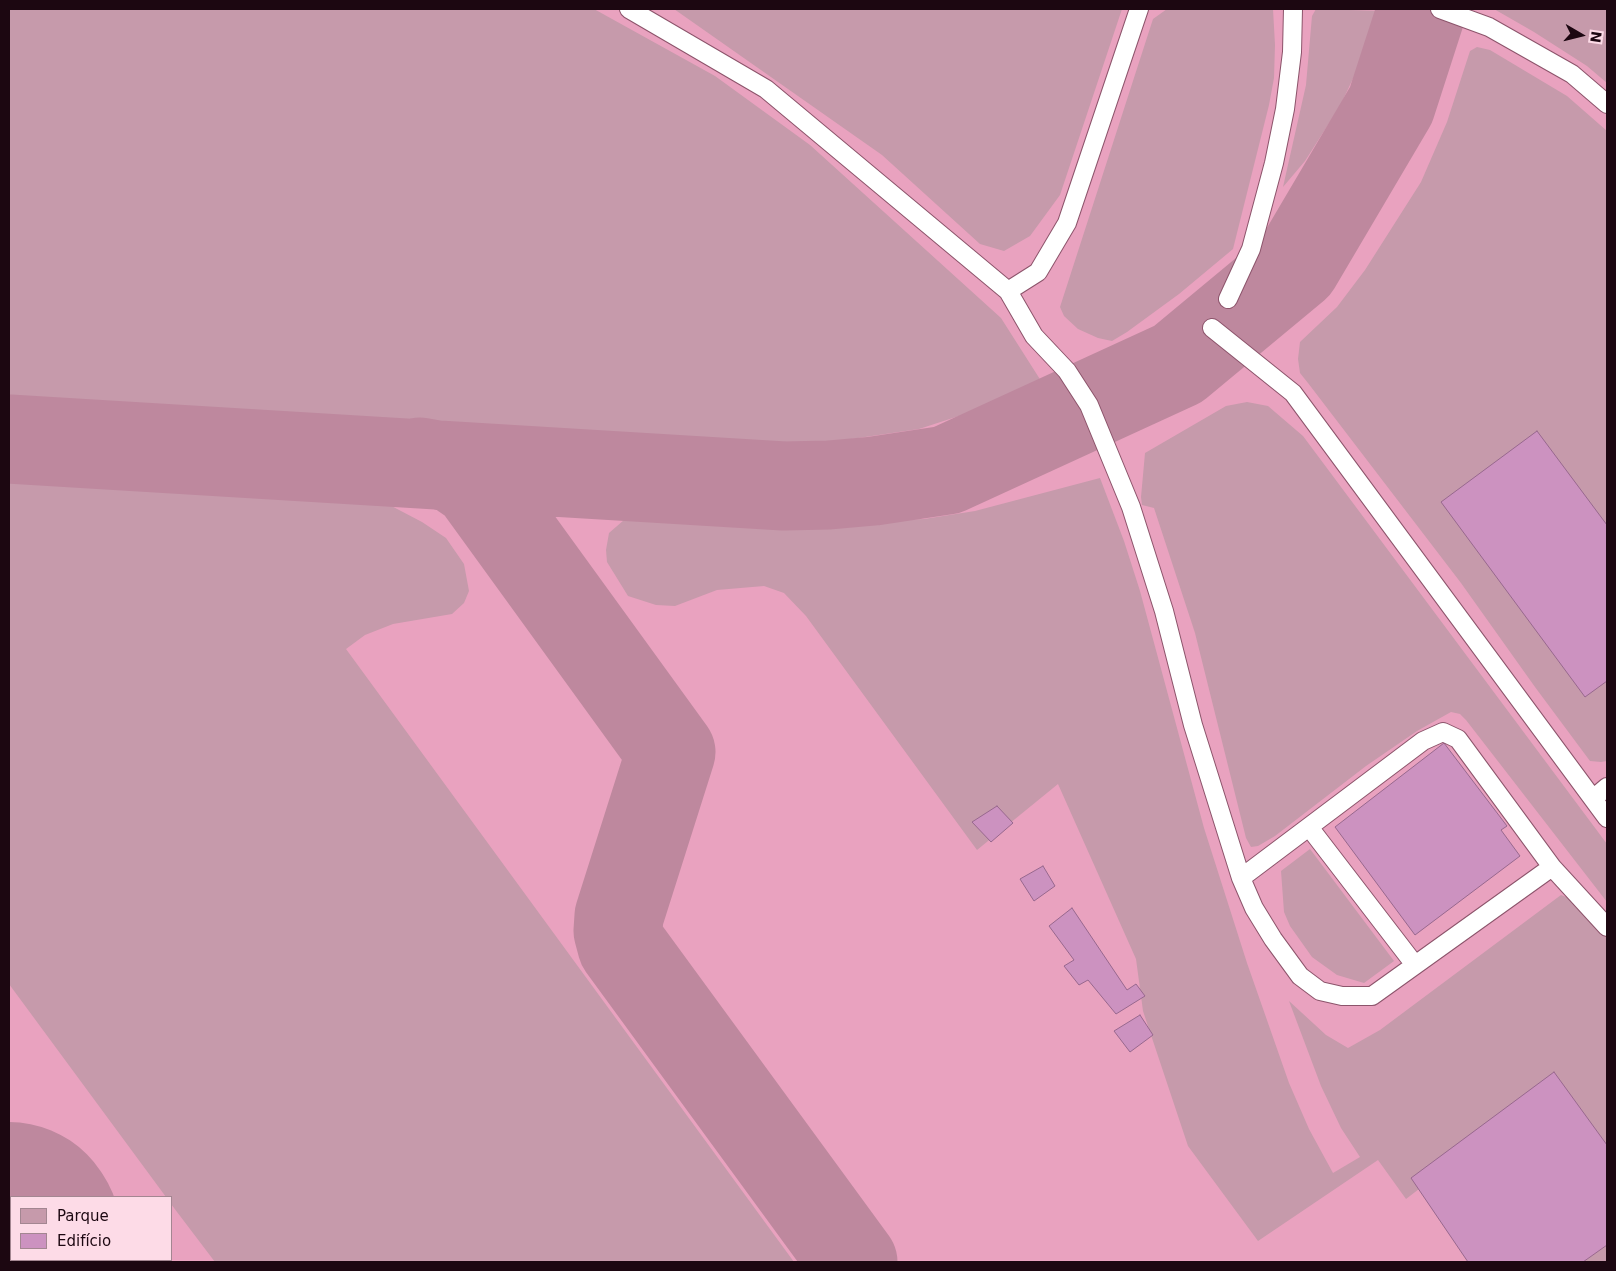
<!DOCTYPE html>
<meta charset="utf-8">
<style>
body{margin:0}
#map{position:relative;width:1616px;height:1271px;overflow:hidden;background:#f0b0c9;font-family:"DejaVu Sans",sans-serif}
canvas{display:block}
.frame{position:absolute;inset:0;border:10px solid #1c0711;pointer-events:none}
.legend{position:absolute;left:10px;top:1196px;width:162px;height:65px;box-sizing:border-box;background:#fddbe7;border:1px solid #a38691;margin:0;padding:6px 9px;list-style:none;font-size:15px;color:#1c0711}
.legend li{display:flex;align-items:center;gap:10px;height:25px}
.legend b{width:25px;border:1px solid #a38691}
.north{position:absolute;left:1556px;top:10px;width:50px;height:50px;-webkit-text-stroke:4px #fddbe7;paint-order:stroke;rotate:98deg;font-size:14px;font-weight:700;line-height:20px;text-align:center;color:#1c0711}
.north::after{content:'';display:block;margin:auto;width:18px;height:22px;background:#1c0711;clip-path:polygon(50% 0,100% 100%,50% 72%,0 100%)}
</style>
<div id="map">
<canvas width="1616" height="1271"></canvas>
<div class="frame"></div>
<ul class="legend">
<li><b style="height:14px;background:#c69aab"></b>Parque</li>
<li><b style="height:14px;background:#cc92c0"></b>Edifício</li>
</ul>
<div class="north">N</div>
</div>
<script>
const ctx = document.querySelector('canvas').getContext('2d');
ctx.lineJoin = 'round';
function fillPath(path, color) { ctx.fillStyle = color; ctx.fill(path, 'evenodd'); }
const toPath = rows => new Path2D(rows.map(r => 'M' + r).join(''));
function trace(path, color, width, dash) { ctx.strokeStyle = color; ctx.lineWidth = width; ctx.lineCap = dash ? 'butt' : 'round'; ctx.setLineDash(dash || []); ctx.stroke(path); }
fillPath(toPath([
 [9,9,1607,9,1607,1262,9,1262],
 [11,1197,171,1197,171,1260,11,1260]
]), '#e9a2bf');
fillPath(toPath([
 [9,9,594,9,715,76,810,145,1001,318,1043,384,1002,402,919,429,791,448,533,437,9,403],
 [674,9,1122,9,1060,195,1030,236,1004,251,980,244,882,155],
 [1167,9,1273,9,1275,45,1274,78,1269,105,1233,249,1179,294,1127,332,1112,341,1098,338,1078,329,1064,316,1060,307,1153,19],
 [1316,9,1385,11,1340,106,1305,161,1283,187,1306,85,1312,16],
 [1494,9,1607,9,1607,83,1587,66,1534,32],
 [1477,47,1490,50,1567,96,1607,131,1607,761,1601,762,1590,761,1535,687,1461,583,1308,383,1300,373,1298,359,1300,342,1337,307,1365,270,1421,182,1447,122,1470,51],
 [1247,402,1268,406,1303,436,1607,844,1607,902,1466,720,1460,714,1451,712,1417,731,1366,766,1275,836,1258,846,1251,847,1246,838,1195,633,1154,508,1142,505,1141,497,1145,453,1226,406],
 [9,475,347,493,380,500,422,522,446,538,464,564,469,591,464,603,452,614,393,624,365,635,346,649,794,1262,215,1262,171,1204,171,1197,166,1197,9,984],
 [1100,478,1124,541,1140,591,1204,828,1247,963,1289,1083,1309,1129,1333,1173,1360,1157,1341,1128,1321,1086,1289,1001,1326,1035,1348,1048,1380,1030,1561,895,1569,898,1607,935,1607,1145,1560,1081,1406,1199,1378,1160,1258,1241,1188,1146,1143,1011,1136,959,1058,784,977,850,806,616,784,593,764,586,717,590,675,606,656,605,628,596,607,562,606,550,609,533,624,520,647,509,862,522,924,519,975,511],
 [1310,849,1394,961,1364,983,1337,975,1312,957,1290,926,1284,912,1281,871],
 [1607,1245,1607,1262,1583,1262]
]), '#c69aab');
trace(toPath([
 [9,439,784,486,829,485,874,481,947,470,1178,364,1296,266,1391,105,1422,9],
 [420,462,454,468,476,483,671,752,619,916,618,931,622,946,853,1262]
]), '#be889e', 89);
trace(toPath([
 [9,1232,11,1235]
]), '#be889e', 220);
const building = toPath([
 [1537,431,1607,525,1607,681,1585,697,1441,502,1537,431],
 [1444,743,1507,826,1501,830,1520,856,1415,935,1335,827,1444,743],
 [997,806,1013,823,991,842,972,822,997,806],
 [1043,866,1055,886,1034,901,1020,879,1043,866],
 [1072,908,1127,990,1136,984,1145,996,1116,1014,1088,980,1079,985,1064,966,1074,960,1049,926,1072,908],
 [1140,1015,1153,1035,1130,1052,1114,1031,1140,1015],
 [1554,1072,1607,1145,1607,1245,1583,1262,1468,1262,1411,1178,1554,1072]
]);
fillPath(building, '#cc92c0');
trace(building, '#98688e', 1);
const lane = toPath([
 [629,9,766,89,1008,291],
 [1139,9,1067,223,1038,272,1008,291,1034,336,1067,371,1089,405,1131,507,1164,611,1193,725,1241,878,1254,908,1273,939,1300,976,1320,991,1342,996,1372,996,1552,867],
 [1440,9,1489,27,1572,74,1607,104],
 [1228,299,1251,249,1274,163,1285,109,1292,52,1293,9],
 [1212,328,1293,393,1607,818],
 [1594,798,1607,787],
 [1309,827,1415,965],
 [1241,878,1423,741,1443,732,1458,739,1552,867,1607,927]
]);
trace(lane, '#8c546b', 20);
trace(lane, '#fff', 18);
</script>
